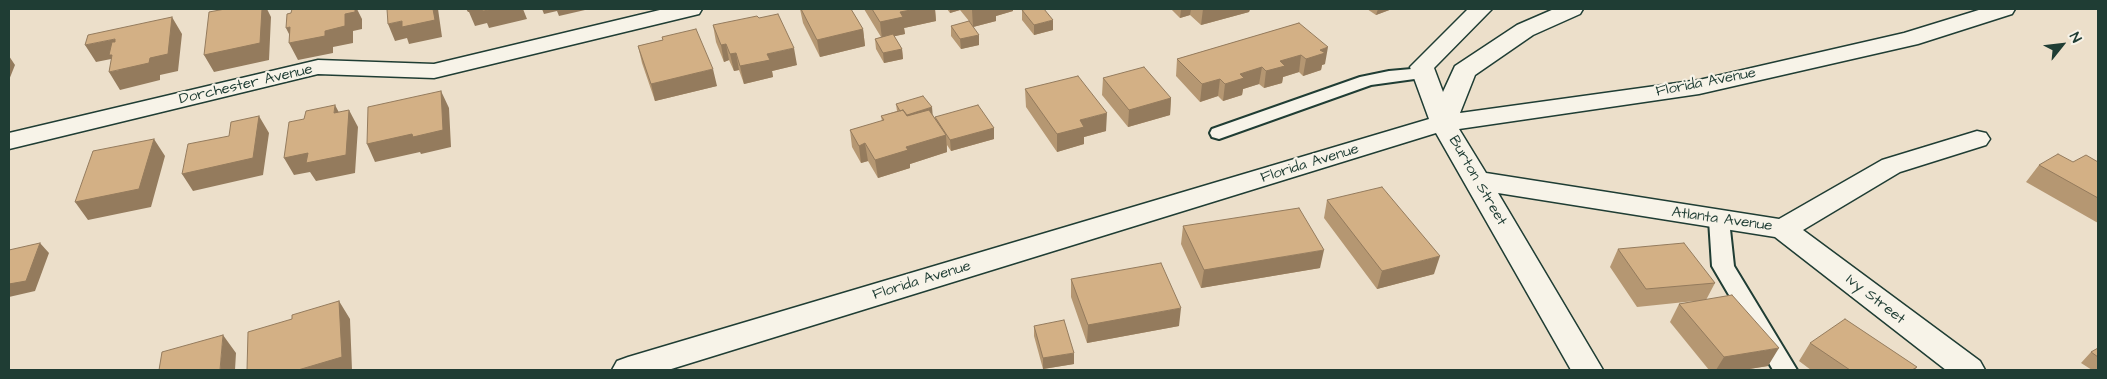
<!DOCTYPE html>
<style>
body{margin:0}
#map{position:relative;width:2107px;height:379px;overflow:hidden;background:#ecdfca;font-family:"Architects Daughter",sans-serif}
canvas{display:block}
.frame{position:absolute;inset:0;border:10px solid #1f3d34;pointer-events:none}
.north{position:absolute;left:2037px;top:20px;width:50px;height:50px;-webkit-text-stroke:4px #f7f3e8;paint-order:stroke;rotate:61deg;font-size:14px;font-weight:700;line-height:20px;text-align:center;color:#1f3d34}
.north::after{content:'';display:block;margin:auto;width:18px;height:22px;background:#1f3d34;clip-path:polygon(50% 0,100% 100%,50% 72%,0 100%)}
</style>
<div id="map">
<canvas width="2107" height="379"></canvas>
<div class="frame"></div>
<div class="north">N</div>
</div>
<script>
const ctx = document.querySelector('canvas').getContext('2d');
ctx.lineJoin = 'round';
const toPath = rows => new Path2D(rows.map(r => 'M' + r).join(''));
function trace(path, color, width, dash) { ctx.strokeStyle = color; ctx.lineWidth = width; ctx.lineCap = dash ? 'butt' : 'round'; ctx.setLineDash(dash || []); ctx.stroke(path); }
function fillPath(path, color) { ctx.fillStyle = color; ctx.fill(path, 'evenodd'); }
function label(font, color, halo, rows, align = 'center') {
  ctx.font = font + ' "Architects Daughter",sans-serif'; ctx.lineWidth = 4.5; ctx.setLineDash([]); ctx.textBaseline = 'middle'; ctx.strokeStyle = halo; ctx.fillStyle = color; for (const [text, x, y, turn = 0] of rows) {
    ctx.save(); ctx.translate(x, y); ctx.rotate((+turn || 0) * Math.PI / 180); ctx.textAlign = isNaN(turn) ? turn : align; if (halo) ctx.strokeText(text, 0, 0); ctx.fillText(text, 0, 0); ctx.restore();
  }
}
const service = toPath([
 [1423,68,1429,69,1432,73,1429,77,1371,85,1219,139,1212,137,1210,133,1212,129,1360,77,1389,71,1423,68],
 [1719,213,1726,215,1729,220,1734,266,1797,370,1773,370,1712,266,1709,220,1712,215,1719,213]
]);
const minor = toPath([
 [664,9,702,9,699,14,434,78,318,74,9,149,9,133,318,60,434,64,664,9],
 [1468,9,1492,9,1434,68,1443,92,1455,66,1517,25,1554,9,1583,9,1580,14,1533,35,1475,75,1460,113,1699,80,1904,33,1982,9,2015,9,2012,14,1918,44,1699,94,1459,129,1486,173,1779,219,1882,160,1977,131,1986,133,1990,139,1986,145,1900,172,1803,230,1980,361,1985,370,1946,370,1775,237,1498,193,1603,370,1571,370,1436,133,668,370,612,370,617,361,628,357,1429,119,1410,67,1468,9]
]);
trace(service, '#1f3d34', 4);
trace(minor, '#1f3d34', 3);
fillPath(service, '#f7f3e8');
fillPath(minor, '#f7f3e8');
fillPath(toPath([
 [800,9,851,9,863,29,865,46,820,57,803,23],
 [864,9,935,9,936,21,904,28,905,34,894,36,902,49,903,59,884,63,876,49,875,39,881,37],
 [947,9,1013,9,1013,11,996,16,996,21,973,27,979,45,961,49,951,36,951,26,969,21,960,10,950,13],
 [1171,9,1250,9,1249,12,1201,25,1190,15,1180,18],
 [1367,9,1392,9,1376,15],
 [1022,10,1053,30,1034,35,1022,20],
 [1299,23,1325,64,1322,65,1321,70,1303,76,1299,72,1283,77,1282,83,1264,88,1259,84,1243,89,1242,95,1223,101,1218,96,1200,102,1176,76,1177,59],
 [713,25,797,65,772,71,773,77,744,84,739,70,734,71,729,60,724,62,716,42],
 [662,40,717,86,655,101,642,63,638,46],
 [1103,78,1171,98,1170,115,1128,127,1102,95],
 [1025,89,1106,131,1084,137,1084,144,1057,152,1026,107],
 [896,104,932,114,935,118,994,128,994,139,951,151,947,145,947,152,910,164,910,168,878,178,868,161,861,163,852,147,850,130,882,121,881,116,897,111],
 [2073,162,2098,162,2098,223,2026,182,2039,165],
 [1327,200,1434,274,1377,289,1324,218],
 [1183,226,1320,268,1201,288,1181,244],
 [1618,249,1715,283,1706,300,1768,366,1743,370,1709,370,1670,322,1679,304,1695,301,1637,307,1610,267],
 [1071,279,1179,326,1087,343,1071,297],
 [1034,326,1074,364,1043,369,1034,336],
 [1810,343,1917,367,1915,370,1811,370,1799,361],
 [2098,348,2098,370,2092,370,2081,363,2091,352]
]), '#b59772');
fillPath(toPath([
 [262,9,267,9,271,17,269,60,214,72,204,55],
 [355,9,357,9,362,19,362,29,353,31,353,43,333,47,333,53,298,60,289,43,293,42,286,28,290,27,325,31,345,14],
 [433,9,438,9,442,37,409,44,407,38,395,41,388,24,402,21],
 [466,9,523,9,527,19,489,28,487,23,475,26,469,12,468,12],
 [542,9,585,9,585,10,559,16,557,11,544,14],
 [916,9,935,9,936,21,904,28,905,34,882,39,880,22,900,12],
 [950,9,960,9,960,10,950,13],
 [977,9,1013,9,1013,11,996,16,996,21,973,27,972,10],
 [1181,9,1191,9,1190,15,1180,18],
 [1203,9,1250,9,1249,12,1201,25],
 [1378,9,1392,9,1376,15],
 [172,17,182,34,178,71,160,75,160,80,120,90,109,72,119,70,111,59,96,62,85,45,115,39],
 [1053,20,1053,30,1034,35,1034,25],
 [863,29,865,46,820,57,817,40],
 [979,35,979,45,961,49,960,39],
 [726,44,729,60,724,62,721,45],
 [1328,47,1325,64,1322,65,1321,70,1303,76,1306,59,1320,50],
 [794,48,797,65,772,71,773,77,744,84,740,66,767,54],
 [902,49,903,59,884,63,883,53],
 [736,53,739,70,734,71,730,54],
 [1301,55,1299,72,1283,77,1282,83,1264,88,1266,71,1280,61],
 [9,56,15,65,9,80],
 [1262,67,1259,84,1243,89,1242,95,1223,101,1225,84,1240,74],
 [713,69,717,86,655,101,651,84],
 [1220,79,1218,96,1200,102,1202,84],
 [441,91,449,108,451,147,421,154,420,152,375,162,367,144],
 [1171,98,1170,115,1128,127,1129,110],
 [335,105,344,122,334,113],
 [932,107,933,118,903,116],
 [349,110,358,127,355,173,316,181,310,172,294,175,284,158],
 [1107,113,1106,131,1084,137,1084,144,1057,152,1057,134,1080,120],
 [259,116,269,133,263,175,193,191,182,174],
 [994,128,994,139,951,151,950,140],
 [946,135,947,152,910,164,910,168,878,178,875,160,906,147],
 [154,139,165,156,151,207,88,220,75,202],
 [865,143,868,161,861,163,859,146],
 [40,243,49,253,35,291,9,297,9,284],
 [1324,250,1320,268,1201,288,1204,270],
 [1440,256,1434,274,1377,289,1382,271],
 [339,301,350,319,352,370,298,370],
 [1181,308,1179,326,1087,343,1088,325],
 [223,335,236,353,235,370,220,370],
 [1779,348,1768,366,1743,370,1716,370,1724,357],
 [1074,353,1074,364,1043,369,1043,358]
]), '#947b5d');
const building = toPath([
 [225,9,262,9,260,43,204,55,209,12,225,9],
 [292,9,355,9,355,12,345,14,345,26,325,31,325,36,289,43,290,27,286,28,287,14,291,13,292,9],
 [387,9,433,9,435,20,402,27,402,21,388,24,387,9],
 [482,9,495,9,483,11,482,9],
 [801,9,851,9,863,29,817,40,801,9],
 [872,9,916,9,900,12,903,17,880,22,872,9],
 [1028,9,1044,9,1053,20,1034,25,1022,10,1028,9],
 [778,14,794,48,767,54,770,60,740,66,736,53,730,54,726,44,721,45,713,25,757,16,759,18,778,14],
 [172,17,168,54,150,58,149,63,109,72,112,55,109,55,112,42,115,42,115,39,85,45,88,35,172,17],
 [969,21,979,35,960,39,951,26,969,21],
 [1299,23,1328,47,1320,50,1325,53,1306,59,1301,55,1280,61,1285,66,1266,71,1262,67,1240,74,1244,78,1225,84,1220,79,1202,84,1177,59,1299,23],
 [696,29,713,69,651,84,638,46,663,40,662,37,696,29],
 [893,34,902,49,883,53,875,39,893,34],
 [1144,67,1171,98,1129,110,1103,78,1144,67],
 [1078,76,1107,113,1080,120,1084,127,1057,134,1025,89,1078,76],
 [441,91,443,130,413,137,412,134,367,144,368,107,441,91],
 [923,96,932,107,907,115,903,110,900,111,896,104,923,96],
 [335,105,334,113,349,110,346,155,306,163,308,153,284,158,289,122,304,119,306,111,335,105],
 [978,105,994,128,950,140,935,117,978,105],
 [903,110,907,116,929,110,946,135,906,147,908,150,875,160,865,143,859,146,850,130,884,120,881,116,903,110],
 [259,116,253,158,182,174,188,144,229,136,231,122,259,116],
 [154,139,139,189,75,202,93,151,154,139],
 [2058,154,2073,162,2086,155,2098,162,2098,198,2039,165,2058,154],
 [1382,187,1440,256,1382,271,1327,200,1382,187],
 [1299,208,1324,250,1204,270,1183,226,1299,208],
 [40,243,26,281,9,284,9,250,40,243],
 [1684,243,1715,283,1646,289,1618,249,1684,243],
 [1161,263,1181,308,1088,325,1071,279,1161,263],
 [1732,295,1779,348,1724,357,1679,304,1732,295],
 [339,301,342,357,298,370,247,370,248,332,292,319,292,315,339,301],
 [1845,319,1917,367,1912,370,1850,370,1810,343,1845,319],
 [1064,320,1074,353,1043,358,1034,326,1064,320],
 [223,335,220,370,159,370,162,352,223,335],
 [2098,348,2098,357,2091,352,2098,348]
]);
fillPath(building, '#d3b085');
trace(building, '#947b5d', 1);
label('15px', '#1f3d34', '#f7f3e8', [
 ["Florida Avenue",1706,83,-11],
 ["Dorchester Avenue",246,85,-13],
 ["Florida Avenue",1310,164,-17],
 ["Burton Street",1477,181,60],
 ["Atlanta Avenue",1722,220,8],
 ["Florida Avenue",922,281,-17],
 ["Ivy Street",1875,300,38]
]);
</script>
